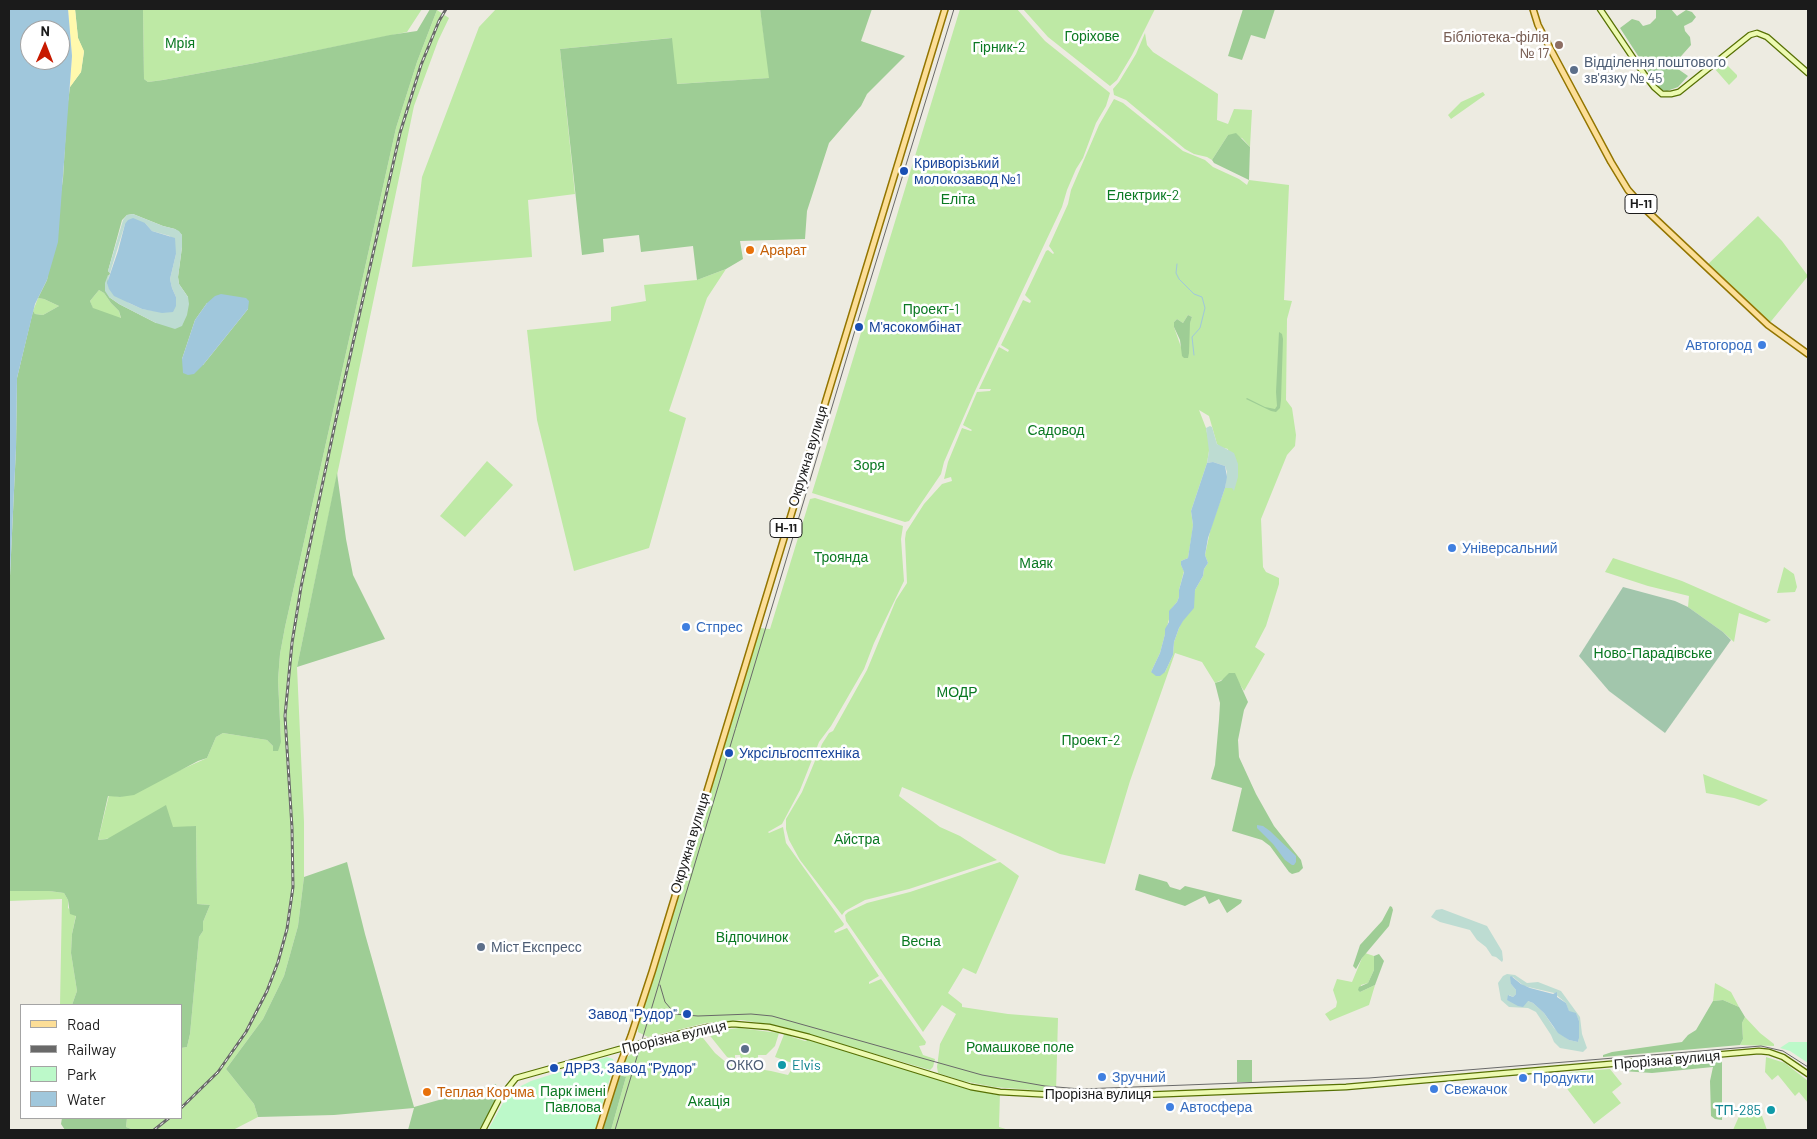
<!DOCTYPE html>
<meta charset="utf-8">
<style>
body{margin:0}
#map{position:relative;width:1817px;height:1139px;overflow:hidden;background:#edebe1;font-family:Barlow,sans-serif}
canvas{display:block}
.frame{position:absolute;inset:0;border:10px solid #1b1b1b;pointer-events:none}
.legend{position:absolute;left:20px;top:1004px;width:162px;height:115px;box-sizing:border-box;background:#fff;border:1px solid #a4a4a4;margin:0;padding:6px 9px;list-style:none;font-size:15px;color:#1b1b1b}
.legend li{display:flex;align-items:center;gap:10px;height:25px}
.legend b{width:25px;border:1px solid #a4a4a4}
.north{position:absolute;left:20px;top:20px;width:50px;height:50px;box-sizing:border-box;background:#fff;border:1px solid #a4a4a4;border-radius:50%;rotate:1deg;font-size:14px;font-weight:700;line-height:20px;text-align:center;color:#1b1b1b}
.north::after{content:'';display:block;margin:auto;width:18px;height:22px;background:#c71a00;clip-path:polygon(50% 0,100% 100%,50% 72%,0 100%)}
</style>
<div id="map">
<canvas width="1817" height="1139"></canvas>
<div class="frame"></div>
<ul class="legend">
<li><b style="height:6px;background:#fcde97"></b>Road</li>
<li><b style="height:6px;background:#696969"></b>Railway</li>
<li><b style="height:14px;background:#bcf9c9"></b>Park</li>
<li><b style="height:14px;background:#a0c7dc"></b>Water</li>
</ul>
<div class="north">N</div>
</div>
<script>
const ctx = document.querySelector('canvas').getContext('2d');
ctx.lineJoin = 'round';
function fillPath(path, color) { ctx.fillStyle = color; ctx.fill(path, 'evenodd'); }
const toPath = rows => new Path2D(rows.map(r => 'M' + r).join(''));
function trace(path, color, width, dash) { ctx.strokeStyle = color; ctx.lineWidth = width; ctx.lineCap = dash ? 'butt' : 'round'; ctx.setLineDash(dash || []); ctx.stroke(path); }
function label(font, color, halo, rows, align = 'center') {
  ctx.font = font + ' Barlow,sans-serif'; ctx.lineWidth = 5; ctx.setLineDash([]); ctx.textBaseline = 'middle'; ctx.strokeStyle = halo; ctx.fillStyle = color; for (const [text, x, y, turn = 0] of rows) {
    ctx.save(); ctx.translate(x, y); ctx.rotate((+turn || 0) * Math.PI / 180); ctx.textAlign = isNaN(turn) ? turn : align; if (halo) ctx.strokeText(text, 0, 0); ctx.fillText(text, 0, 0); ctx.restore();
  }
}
fillPath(toPath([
 [143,9,422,9,407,32,255,63,163,80,148,82,144,79],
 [496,9,760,9,770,78,676,84,671,38,560,49,575,194,528,200,532,257,412,267,422,177,479,27],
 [960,9,1017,9,1045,41,1110,93,1106,106,1096,123,1083,158,1076,169,1067,190,1062,207,975,391,944,462,941,474,909,521,905,522,812,493],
 [1023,9,1155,9,1132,55,1117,80,1110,86,1048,37],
 [437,10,449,18,438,41,414,106,297,667,304,822,304,877,298,926,284,976,263,1019,226,1069,254,1104,258,1117,233,1130,134,1130,126,1127,127,1118,181,1118,181,1048,187,1047,190,1034,199,937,203,931,203,922,210,905,197,904,196,826,98,840,109,795,120,797,207,758,216,737,223,733,267,740,273,746,281,742,278,680,280,654,285,627,396,128,417,62],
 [1145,33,1147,45,1153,52,1218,94,1217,120,1228,124,1234,109,1252,110,1250,147,1242,138,1228,135,1212,160,1207,157,1194,154,1185,149,1126,100,1114,95,1113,89,1119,82,1136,54],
 [1723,61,1737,75,1737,77,1729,85,1714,68],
 [1483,92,1485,95,1451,119,1448,115,1461,102],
 [1114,99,1123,103,1183,151,1205,160,1213,167,1239,179,1247,185,1249,180,1289,185,1284,300,1292,301,1287,319,1286,400,1292,408,1296,435,1295,446,1287,455,1261,519,1263,567,1266,572,1279,578,1279,584,1266,626,1255,647,1265,654,1244,691,1237,680,1226,678,1215,683,1202,662,1175,653,1130,781,1105,864,1060,854,902,787,899,796,940,827,960,836,997,860,909,889,865,900,845,911,842,915,800,860,789,840,786,829,786,819,802,792,822,744,829,733,833,731,867,670,896,600,907,583,905,539,906,532,924,504,942,484,952,481,951,477,944,479,948,462,962,428,971,431,972,430,963,425,977,392,990,391,991,389,979,389,999,347,1008,352,1009,350,1001,345,1023,300,1030,303,1031,301,1025,295,1046,251,1048,250,1053,254,1054,253,1049,246,1068,204,1071,190,1099,125],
 [1188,315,1192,317,1181,347,1174,327,1174,322,1177,319,1183,323],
 [1199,410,1209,416,1217,444,1220,447,1228,449,1232,488,1225,488,1211,527,1205,555,1208,563,1204,569,1203,576,1195,590,1193,597,1179,628,1174,642,1173,655,1165,672,1151,672,1160,653,1172,608,1177,602,1179,597,1179,590,1184,571,1181,565,1181,561,1188,558,1192,533,1193,525,1191,511,1207,463,1209,451,1209,443,1206,428],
 [1758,216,1782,241,1808,276,1768,325,1706,266],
 [726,269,707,298,669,411,686,418,649,548,574,571,537,420,527,330,611,321,611,307,646,301,644,285,697,280],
 [99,290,104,293,111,303,119,311,121,319,93,309,90,301],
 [38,298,44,299,59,306,43,315,35,314,33,311],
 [487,461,513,485,465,537,440,516],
 [815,498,903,526,901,539,904,581,874,643,864,669,831,726,819,742,800,790,782,824,768,832,769,833,783,827,786,843,844,924,843,926,834,931,835,933,847,928,879,976,869,982,869,984,881,979,926,1042,925,1045,919,1046,923,1055,935,1059,933,1067,930,1070,780,1026,741,1020,706,1023,648,1037,638,1032,638,1027,760,628,770,629,810,499],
 [1613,558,1682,581,1771,620,1766,623,1739,613,1734,642,1723,632,1688,607,1689,596,1648,586,1605,572],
 [1784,567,1794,574,1797,587,1795,592,1777,593],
 [1703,774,1735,787,1768,800,1759,806,1734,798,1706,793],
 [1000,862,1019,876,976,974,963,968,948,993,962,1004,962,1007,1008,1014,1058,1018,1056,1092,994,1087,963,1081,938,1073,937,1067,940,1044,956,1014,942,1005,923,1032,846,921,845,915,848,912,867,903,910,892],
 [9,891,49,891,64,893,68,900,68,908,76,915,72,934,71,953,77,991,72,1005,60,1005,62,899,9,901],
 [1365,953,1374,956,1374,970,1368,983,1361,985,1360,992,1375,985,1369,1005,1330,1021,1325,1014,1336,1007,1337,1002,1333,990,1337,979,1352,982,1362,958],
 [1715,983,1731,992,1739,1007,1723,1000,1713,1001],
 [1745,1017,1760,1033,1774,1044,1774,1046,1740,1045,1743,1039,1742,1023],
 [739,1028,779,1033,775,1046,766,1055,758,1055,758,1059,756,1060,745,1061,741,1059,740,1055,735,1055,735,1060,727,1057,707,1032],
 [785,1032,789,1033,792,1037,805,1041,812,1038,971,1087,1000,1092,999,1127,1009,1130,611,1130,626,1077,619,1075,625,1059,636,1050,699,1033,715,1053,728,1064,771,1071,788,1075,795,1064,775,1057],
 [1766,1057,1785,1063,1808,1081,1808,1103,1799,1092,1795,1096,1778,1075,1772,1080,1765,1072],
 [1610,1069,1622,1084,1612,1092,1621,1103,1594,1124,1568,1090,1565,1084,1567,1078,1571,1072],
 [1752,1110,1762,1116,1767,1130,1733,1130,1740,1114,1743,1111]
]), '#bee9a5');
fillPath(toPath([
 [75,9,143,9,144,79,148,82,163,80,255,63,390,35,417,31,430,9,437,10,417,62,396,128,285,627,280,654,278,680,281,742,278,751,273,751,273,746,267,740,223,733,216,737,207,758,198,761,134,795,120,797,108,796,98,840,107,839,166,805,173,827,196,826,197,904,210,905,203,922,203,931,199,937,190,1034,187,1047,181,1048,181,1005,72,1005,77,991,71,953,72,934,76,916,70,914,68,900,64,893,49,891,9,891,9,597,16,448,17,378,33,311,35,314,43,315,59,306,44,299,38,298,47,280,63,179,67,109,70,87,81,72,84,52,78,38],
 [133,214,163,226,175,229,182,235,182,247,178,277,179,284,188,297,156,323,119,304,109,297,108,275,109,276,110,273,108,271,122,220,127,215],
 [99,290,104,293,111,303,119,311,121,318,93,308,90,301],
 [207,303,248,309,203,365,182,359,195,320],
 [760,9,872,9,861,41,905,56,867,94,861,106,829,143,807,211,805,239,740,241,743,259,726,269,697,280,693,246,641,252,639,235,603,239,604,252,582,255,560,49,672,38,677,84,769,78],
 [1243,9,1275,9,1265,39,1251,35,1242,60,1228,56],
 [1656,9,1671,9,1677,16,1686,10,1692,12,1696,17,1692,22,1684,26,1685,31,1690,37,1691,45,1675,63,1678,69,1688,76,1678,87,1667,91,1661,90,1657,85,1620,28,1632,19,1639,21,1643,26,1650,24,1656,18],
 [1236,133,1250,147,1249,180,1214,163,1212,160,1228,135],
 [1188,315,1192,317,1190,323,1189,353,1188,358,1184,358,1182,356,1180,340,1174,327,1174,322,1177,319,1183,323],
 [1279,332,1282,334,1283,339,1281,400,1280,408,1276,412,1271,411,1246,399,1247,398,1265,407,1275,409,1277,406,1276,392],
 [337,473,346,539,353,575,385,639,297,667],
 [1229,673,1235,673,1248,702,1244,710,1238,740,1239,757,1256,794,1274,826,1301,860,1303,868,1299,872,1292,874,1289,872,1270,846,1262,840,1232,831,1242,788,1211,779,1215,765,1219,720,1220,703,1215,683,1221,681],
 [347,862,365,934,414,1107,496,1084,498,1097,479,1130,408,1130,414,1108,334,1115,258,1117,254,1104,226,1069,263,1019,284,976,298,926,304,877],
 [1139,874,1167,882,1170,887,1180,890,1185,886,1242,900,1241,903,1227,913,1219,899,1209,904,1205,896,1185,906,1135,890],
 [1390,906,1392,907,1393,910,1389,926,1362,958,1356,969,1353,966,1360,945,1382,921],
 [1379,954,1384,961,1375,985,1360,992,1358,990,1359,987,1368,983,1374,970,1374,956],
 [1723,1000,1739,1007,1745,1017,1742,1023,1743,1039,1740,1045,1603,1057,1603,1055,1612,1052,1682,1042,1688,1035,1696,1030,1713,1001],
 [1237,1060,1252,1060,1252,1082,1237,1082],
 [1722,1060,1722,1120,1715,1119,1711,1116,1710,1081,1713,1067,1652,1073,1622,1071,1620,1068],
 [619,1075,626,1077,611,1130,602,1130],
 [62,1118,127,1118,126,1127,134,1130,65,1130,61,1124]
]), '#9ecd95');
fillPath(toPath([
 [133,214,163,226,175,229,179,231,182,235,182,247,178,277,179,284,188,297,189,304,187,315,182,326,175,329,156,323,119,304,109,297,105,291,105,283,108,275,109,276,107,283,129,303,142,309,162,312,176,297,172,288,170,279,176,254,170,236,152,231,145,223,125,224,110,273,108,271,123,220,127,215],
 [1210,426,1212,427,1217,444,1234,453,1238,464,1238,477,1234,491,1232,488,1225,488,1227,472,1225,466,1213,462,1207,463,1209,451,1206,428],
 [1442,909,1487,926,1502,951,1503,960,1502,962,1496,957,1492,956,1486,947,1477,940,1470,930,1440,922,1431,917,1436,910],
 [1507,974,1515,975,1527,983,1538,982,1561,991,1580,1017,1582,1034,1587,1048,1583,1052,1560,1048,1554,1042,1551,1035,1536,1012,1528,1008,1509,1007,1501,1000,1498,983,1503,976],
 [1513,977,1524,986,1554,993,1566,1003,1569,1012,1576,1014,1579,1021,1579,1038,1578,1042,1569,1040,1554,1028,1544,1013,1533,1003,1528,1001,1507,1000,1509,995,1513,997,1516,994,1516,990,1511,984]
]), '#bddcd2');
fillPath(toPath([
 [68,9,75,9,78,38,84,51,81,72,70,87,72,56]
]), '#fff9ad');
fillPath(toPath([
 [1623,587,1675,601,1688,607,1723,632,1731,640,1665,733,1609,691,1579,656]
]), '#a2c6ac');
fillPath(toPath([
 [1789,1042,1808,1042,1808,1063,1790,1051,1780,1048],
 [607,1057,613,1059,614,1064,595,1130,488,1130,503,1103,509,1094,519,1087,531,1081]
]), '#bcf9c9');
fillPath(toPath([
 [9,9,68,9,72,56,58,242,47,280,35,304,17,378,16,448,9,597],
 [30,30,60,30,60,60,30,60],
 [133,218,145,223,152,231,175,238,176,254,170,279,172,288,176,297,176,306,173,312,162,313,142,309,114,296,109,289,107,283,118,251,125,224,128,220],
 [221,294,246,298,249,301,248,309,203,365,194,374,188,375,183,373,182,359,195,320,207,303,215,296],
 [1213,462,1225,466,1227,477,1225,488,1208,538,1205,555,1208,563,1204,569,1203,576,1195,590,1194,608,1183,621,1179,628,1174,642,1173,655,1165,672,1160,676,1156,676,1151,672,1160,653,1165,634,1165,629,1169,622,1169,611,1177,602,1179,597,1179,590,1184,572,1181,565,1181,561,1188,558,1193,525,1191,511,1207,463],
 [1257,825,1263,826,1270,831,1296,856,1296,862,1294,865,1292,865,1285,860,1273,844,1257,828],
 [1511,976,1521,984,1530,988,1553,994,1557,992,1557,997,1566,1003,1569,1011,1576,1013,1579,1021,1579,1038,1578,1042,1569,1040,1558,1033,1544,1013,1533,1003,1528,1001,1523,1007,1518,1006,1507,1000,1508,995,1513,997,1516,994,1516,990,1511,984,1510,977]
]), '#a0c7dc');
trace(toPath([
 [1177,264,1176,273,1179,279,1194,294,1202,297,1205,308,1200,328,1192,337,1194,355]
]), '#a0c7dc', 1);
const secondary = toPath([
 [1600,9,1644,74,1654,87,1662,94,1671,94,1679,92,1750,35,1757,33,1767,37,1808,73],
 [483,1130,499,1099,516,1078,641,1043,708,1027,733,1024,769,1027,809,1037,971,1087,1000,1092,1074,1096,1115,1096,1346,1087,1759,1051,1769,1052,1783,1057,1808,1074]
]);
const primary = toPath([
 [1533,9,1538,25,1551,50,1611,162,1628,190,1646,210,1768,325,1808,354],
 [599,1130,618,1070,631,1036,652,972,945,9]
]);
trace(secondary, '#577104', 7);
trace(primary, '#937500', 8);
trace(secondary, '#edfab2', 4.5);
trace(primary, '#fcde97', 5);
trace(toPath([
 [660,985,665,1002,671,1009,678,1013],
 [647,1023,652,1017,662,1013,698,1016,751,1014,772,1016,982,1075,1045,1086,1081,1089,1369,1078,1761,1046,1783,1051,1808,1067],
 [615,1130,856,327,954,9]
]), '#696969', 1);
const rail = toPath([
 [181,1108,218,1072,246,1032,267,991,278,962,287,929,293,887,292,828,285,716,292,643,301,587,336,419,400,133,421,65,439,21,446,9],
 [154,1130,169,1118]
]);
trace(rail, '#696969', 3);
trace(rail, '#fff', 1, [4]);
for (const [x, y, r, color] of [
 [1559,45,5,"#8d6e63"],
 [1574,70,5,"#5c6f8a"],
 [904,171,5,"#1a4fb4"],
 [750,250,5,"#e8710a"],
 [859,327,5,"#1a4fb4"],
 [1762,345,5,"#3f7fe0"],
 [1452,548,5,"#3f7fe0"],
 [686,627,5,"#3f7fe0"],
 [729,753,5,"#1a4fb4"],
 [481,947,5,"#5c6f8a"],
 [687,1014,5,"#1a4fb4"],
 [745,1049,5,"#5c6f8a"],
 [782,1065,5,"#0f9aa8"],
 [554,1068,5,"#1a4fb4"],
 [1102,1077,5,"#3f7fe0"],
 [1523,1078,5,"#3f7fe0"],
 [1434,1089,5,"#3f7fe0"],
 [427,1092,5,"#e8710a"],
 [1170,1107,5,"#3f7fe0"],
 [1771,1110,5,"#0f9aa8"]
]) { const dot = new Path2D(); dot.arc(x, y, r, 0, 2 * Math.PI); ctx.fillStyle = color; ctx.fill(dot); trace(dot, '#fff', 2); }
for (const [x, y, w] of [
 [1641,204,32],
 [786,528,32]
]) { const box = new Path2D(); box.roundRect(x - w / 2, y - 9.5, w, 19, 4); ctx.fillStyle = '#fff'; ctx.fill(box); trace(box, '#1b1b1b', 1); }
label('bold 12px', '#1b1b1b', null, [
 ["Н-11",1641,204],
 ["Н-11",786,528]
]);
label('14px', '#0a7922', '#fff', [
 ["Горіхове",1092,36],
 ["Мрія",180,43],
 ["Гірник-2",999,47],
 ["Електрик-2",1143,195],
 ["Еліта",958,199],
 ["Проект-1",931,309],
 ["Садовод",1056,430],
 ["Зоря",869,465],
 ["Троянда",841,557],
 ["Маяк",1036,563],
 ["Ново-Парадівське",1653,653],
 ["МОДР",957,692],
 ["Проект-2",1091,740],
 ["Айстра",857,839],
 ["Відпочинок",752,937],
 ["Весна",921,941],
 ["Ромашкове поле",1020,1047],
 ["Парк імені",573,1091],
 ["Павлова",573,1107],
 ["Акація",709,1101]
]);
label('14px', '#785e54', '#fff', [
 ["Бібліотека-філія",1549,37],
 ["№ 17",1549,53]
], 'right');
label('14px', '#4e5e75', '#fff', [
 ["Відділення поштового",1584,62],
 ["зв'язку № 45",1584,78],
 ["Міст Експресс",491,947],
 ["ОККО",745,1065,"center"]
], 'left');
label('14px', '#164399', '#fff', [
 ["Криворізький",914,163],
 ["молокозавод №1",914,179],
 ["М'ясокомбінат",869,327],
 ["Укрсільгосптехніка",739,753],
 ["Завод \"Рудор\"",677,1014,"right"],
 ["ДРРЗ, Завод \"Рудор\"",564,1068]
], 'left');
label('14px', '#c56008', '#fff', [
 ["Арарат",760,250],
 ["Теплая Корчма",437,1092]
], 'left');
label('14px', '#366cbe', '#fff', [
 ["Автогород",1752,345,"right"],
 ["Універсальний",1462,548],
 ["Стпрес",696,627],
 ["Зручний",1112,1077],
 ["Продукти",1533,1078],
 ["Свежачок",1444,1089],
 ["Автосфера",1180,1107]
], 'left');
label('14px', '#1b1b1b', '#fff', [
 ["Окружна вулиця",808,456,-73],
 ["Окружна вулиця",690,843,-73],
 ["Прорізна вулиця",674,1037,-13],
 ["Прорізна вулиця",1667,1060,-5],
 ["Прорізна вулиця",1098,1094]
]);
label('14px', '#0d838f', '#fff', [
 ["Elvis",792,1065],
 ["ТП-285",1761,1110,"right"]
], 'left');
</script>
